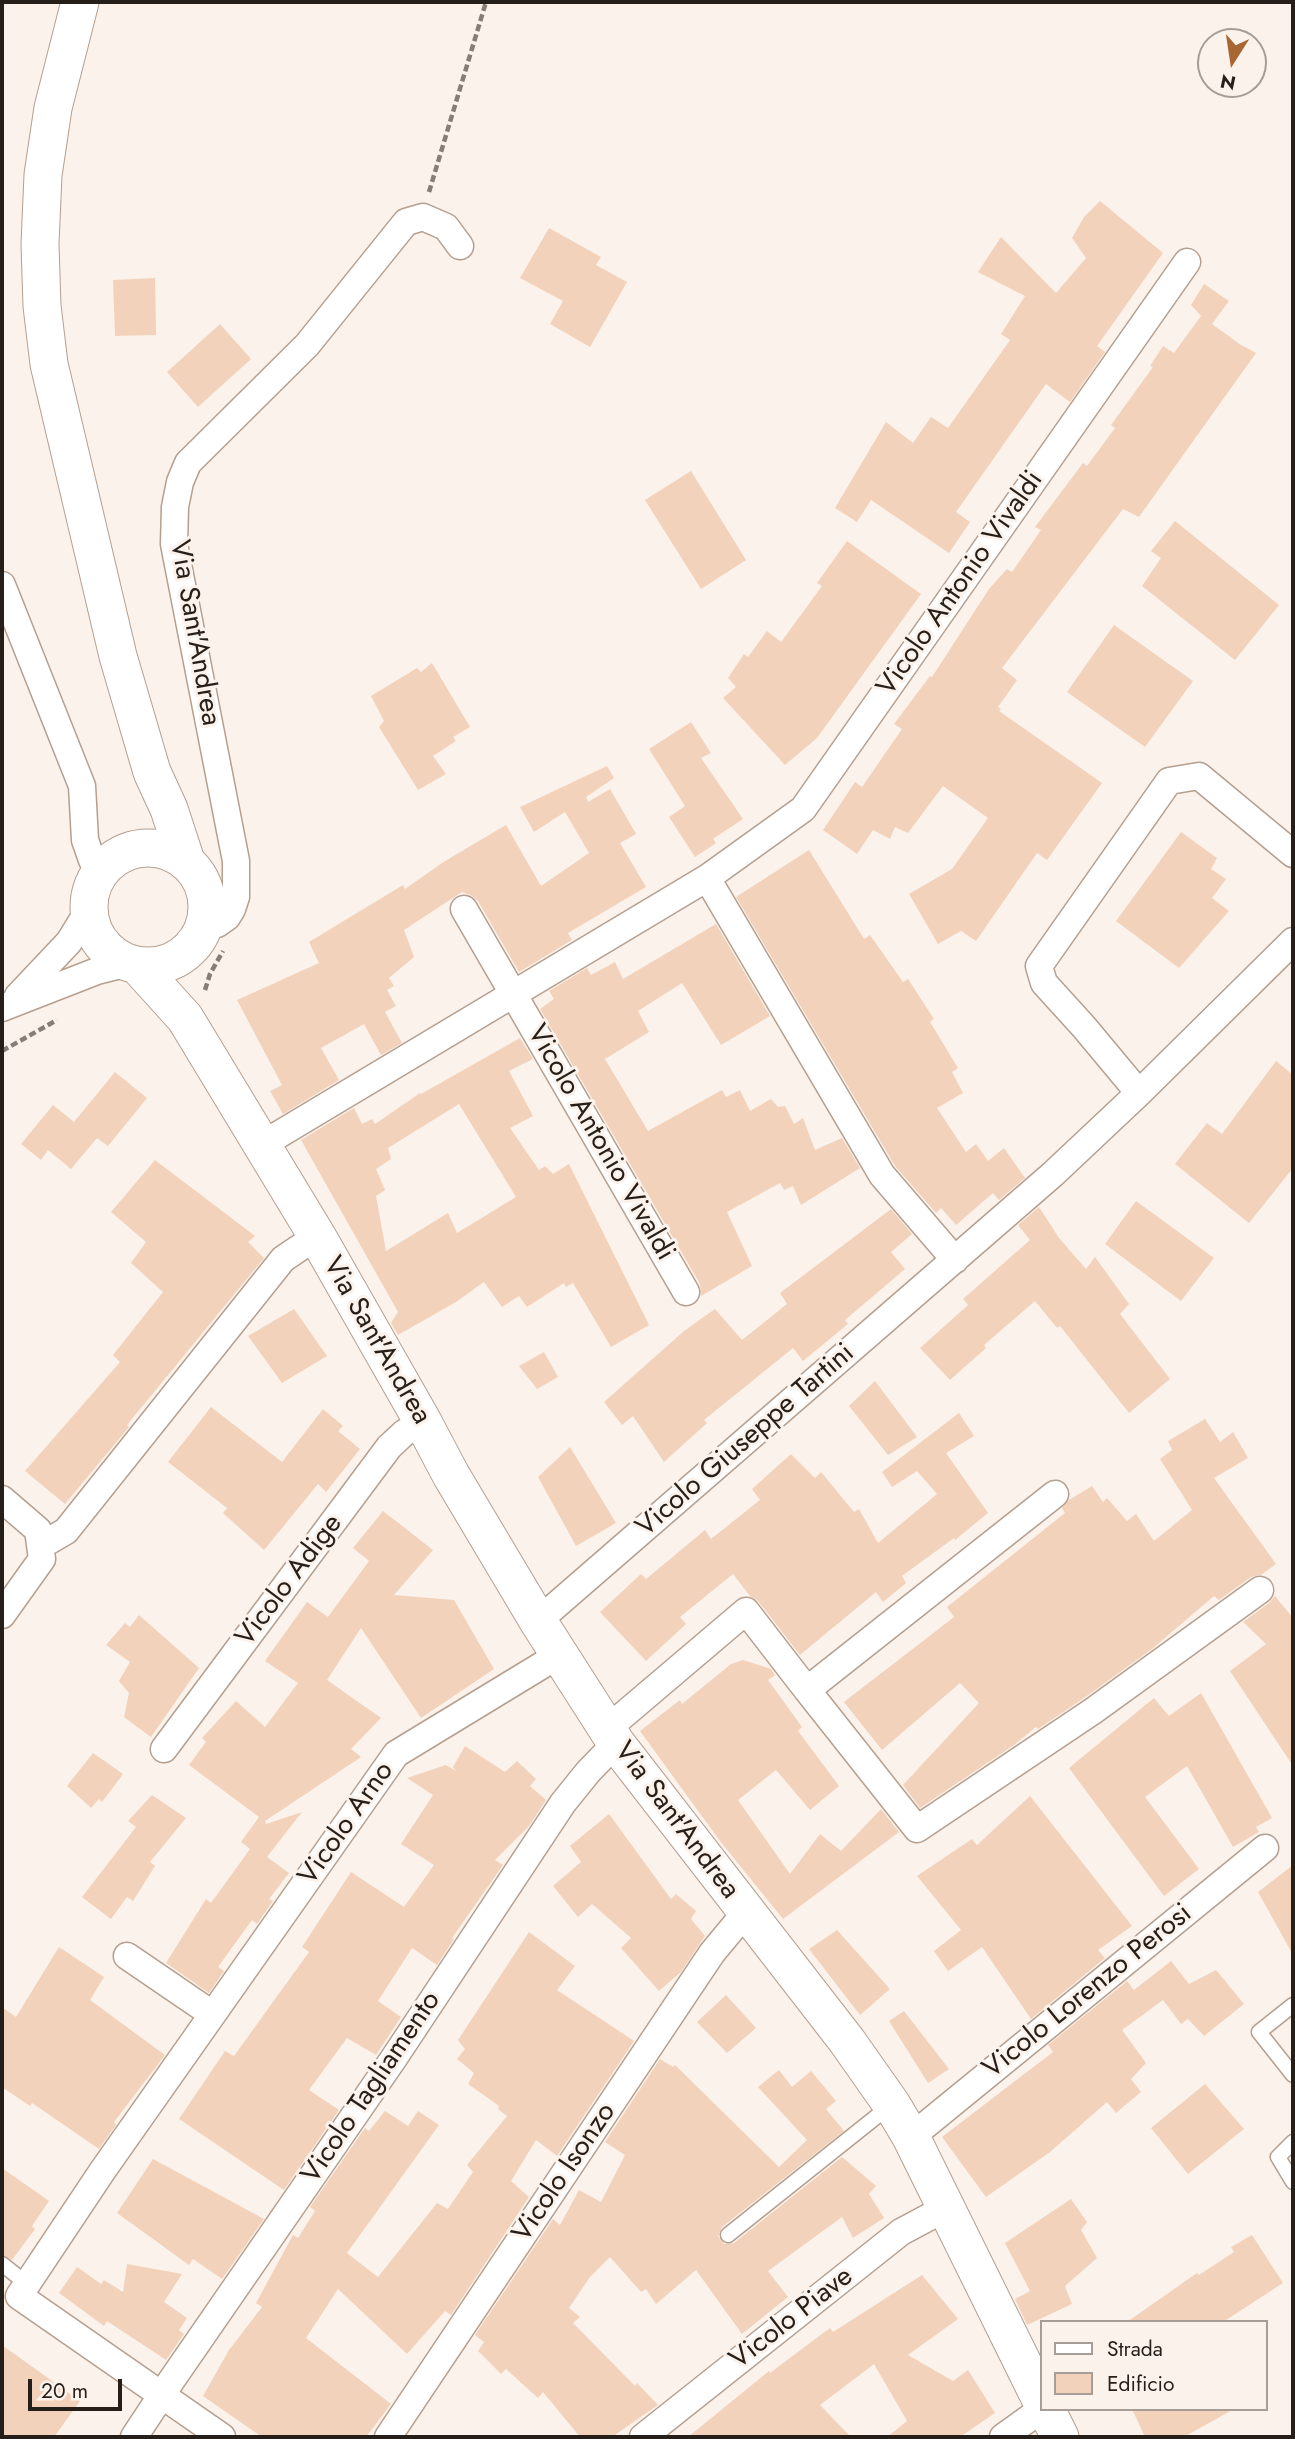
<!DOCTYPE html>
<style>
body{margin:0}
#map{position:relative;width:1295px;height:2439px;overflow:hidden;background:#fbf2eb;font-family:Jost,sans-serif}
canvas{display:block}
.frame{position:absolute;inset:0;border:4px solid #261e18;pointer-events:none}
.legend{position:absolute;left:1040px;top:2320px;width:228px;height:91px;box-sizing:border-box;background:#fbf2eb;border:2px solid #a69d97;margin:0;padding:9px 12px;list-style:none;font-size:21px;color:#261e18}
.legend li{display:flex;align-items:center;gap:14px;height:35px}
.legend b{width:35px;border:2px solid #a69d97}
.north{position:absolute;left:1197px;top:28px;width:70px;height:70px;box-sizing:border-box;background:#fbf2eb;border:2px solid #a69d97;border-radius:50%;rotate:192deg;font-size:19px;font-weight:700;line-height:28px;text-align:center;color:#261e18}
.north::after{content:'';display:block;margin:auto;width:24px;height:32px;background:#a86732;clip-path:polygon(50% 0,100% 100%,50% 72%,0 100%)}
.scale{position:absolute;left:28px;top:2379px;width:94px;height:32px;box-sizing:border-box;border:4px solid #261e18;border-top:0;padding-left:9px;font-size:21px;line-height:24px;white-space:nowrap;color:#261e18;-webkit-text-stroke:5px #fbf2eb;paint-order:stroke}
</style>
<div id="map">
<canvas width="1295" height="2439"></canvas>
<div class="frame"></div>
<ul class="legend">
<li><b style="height:9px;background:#fff"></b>Strada</li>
<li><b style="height:19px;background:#f3d2bb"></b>Edificio</li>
</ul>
<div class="north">N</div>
<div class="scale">20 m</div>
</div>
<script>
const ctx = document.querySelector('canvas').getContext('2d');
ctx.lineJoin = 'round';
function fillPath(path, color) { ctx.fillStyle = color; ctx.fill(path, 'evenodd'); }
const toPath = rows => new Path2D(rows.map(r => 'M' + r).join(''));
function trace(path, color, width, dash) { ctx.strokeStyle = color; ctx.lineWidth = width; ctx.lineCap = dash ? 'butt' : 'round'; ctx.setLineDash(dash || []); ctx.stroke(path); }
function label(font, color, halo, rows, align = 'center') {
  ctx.font = font + ' Jost,sans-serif'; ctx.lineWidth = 6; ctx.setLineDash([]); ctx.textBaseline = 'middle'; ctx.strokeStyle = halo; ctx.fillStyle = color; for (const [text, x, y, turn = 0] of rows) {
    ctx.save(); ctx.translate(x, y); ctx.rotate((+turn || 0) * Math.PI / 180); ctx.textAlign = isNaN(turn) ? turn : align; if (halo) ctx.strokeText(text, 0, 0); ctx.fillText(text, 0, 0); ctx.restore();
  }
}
fillPath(toPath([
 [1100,201,1163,253,1097,346,1105,352,1070,402,1046,384,956,512,970,522,949,553,871,500,857,522,835,508,886,422,913,443,931,417,948,428,1010,340,1001,334,1025,296,978,272,1001,237,1056,293,1086,258,1072,238,1084,217],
 [549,228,601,257,596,265,627,282,590,347,550,324,563,301,520,278],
 [155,278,156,335,115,336,113,280],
 [1204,284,1229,301,1212,324,1241,345,1256,353,1139,517,1123,509,1002,668,1017,680,998,707,1001,709,999,711,1102,783,1047,860,1037,853,976,941,961,931,938,944,909,894,952,869,988,818,943,786,908,833,895,827,890,839,873,830,857,854,823,830,855,782,862,787,902,729,894,724,930,676,932,677,989,589,1007,569,1012,572,1041,530,1035,527,1083,463,1087,466,1115,428,1111,425,1153,367,1150,366,1163,346,1174,353,1201,316,1203,318,1191,305],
 [220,324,251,359,198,407,167,372],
 [691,471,746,560,701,589,645,500],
 [1175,521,1279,605,1235,660,1142,586,1161,558,1151,551],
 [847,541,921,594,817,738,785,765,723,698,736,687,728,678,744,654,748,657,767,631,781,642,822,586,817,583],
 [1114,625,1193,681,1145,747,1067,692],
 [432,663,470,727,453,737,456,741,433,756,446,774,418,790,379,727,384,721,371,696,417,668,421,672],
 [691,722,711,753,701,758,743,819,713,839,716,843,695,857,669,817,685,806,649,749],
 [607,766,614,778,586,797,588,802,610,789,636,834,620,843,646,887,568,933,572,940,519,972,478,901,472,896,462,892,404,930,414,957,389,978,394,986,387,990,396,1006,385,1012,402,1043,381,1055,364,1024,321,1048,339,1080,283,1114,270,1091,282,1085,237,1000,319,963,309,942,403,885,405,889,445,861,506,825,541,886,589,853,565,812,534,832,520,807],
 [1181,832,1217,858,1211,869,1226,879,1212,898,1229,911,1179,968,1116,921],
 [809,850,864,939,870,935,903,982,908,979,934,1019,930,1022,958,1068,952,1072,963,1093,937,1108,966,1152,976,1144,988,1161,1004,1148,1025,1178,999,1200,993,1193,956,1225,941,1208,936,1213,895,1166,736,897],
 [716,924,770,1016,721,1045,682,983,638,1011,649,1032,605,1059,648,1131,722,1090,726,1097,740,1090,750,1111,771,1099,778,1107,785,1106,794,1124,803,1118,815,1150,842,1138,860,1168,801,1205,793,1186,784,1190,780,1183,727,1212,752,1266,701,1296,700,1284,540,1009,554,999,549,991,587,968,591,975,615,962,623,979],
 [520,1038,533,1059,509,1071,533,1116,510,1128,539,1170,545,1166,553,1174,569,1164,649,1325,611,1347,573,1283,566,1287,564,1283,527,1307,519,1296,502,1307,484,1282,456,1302,398,1335,391,1323,398,1312,301,1140,354,1108,362,1124,372,1119,375,1124,420,1093,421,1094],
 [459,1104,516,1197,457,1233,448,1213,386,1251,376,1196,385,1190,376,1169,391,1159,388,1148],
 [1276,1061,1293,1075,1293,1168,1249,1223,1175,1164,1207,1123,1222,1134],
 [115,1072,147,1098,108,1146,97,1138,71,1169,48,1150,41,1160,21,1144,53,1105,74,1122],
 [155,1160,255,1236,248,1242,264,1258,127,1425,129,1427,65,1504,25,1471,120,1362,113,1355,163,1292,131,1263,146,1242,111,1212],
 [1136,1201,1214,1258,1181,1301,1105,1244],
 [1039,1207,1059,1238,1086,1269,1095,1257,1129,1304,1120,1314,1170,1379,1129,1413,1060,1326,1057,1328,1035,1301,984,1345,986,1348,950,1380,920,1348,968,1305,963,1299,1030,1240,1018,1225],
 [891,1209,912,1234,891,1252,905,1269,845,1320,848,1324,803,1361,793,1348,704,1420,707,1423,664,1462,633,1416,622,1425,604,1402,684,1331,715,1309,742,1340,787,1304,780,1293],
 [294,1309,327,1356,282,1383,248,1336],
 [544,1352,558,1377,537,1389,519,1366],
 [875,1381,917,1437,888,1455,849,1406],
 [211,1407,282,1462,323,1409,343,1426,338,1431,360,1449,326,1492,318,1484,264,1550,223,1513,227,1508,168,1462],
 [959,1413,974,1436,946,1453,988,1513,955,1540,954,1538,902,1576,906,1583,883,1602,876,1592,800,1655,758,1601,750,1596,733,1574,680,1617,686,1624,646,1661,600,1612,641,1574,646,1579,705,1530,711,1539,760,1500,752,1489,791,1454,815,1478,821,1472,854,1512,859,1509,878,1543,937,1494,917,1471,892,1487,882,1472],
 [1205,1419,1220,1442,1233,1432,1248,1458,1214,1478,1276,1564,1261,1575,1251,1577,1219,1600,1214,1596,1152,1649,1084,1698,1038,1729,1036,1727,1014,1745,920,1808,903,1785,979,1703,960,1683,882,1750,844,1702,954,1617,947,1607,1065,1513,1062,1508,1069,1500,1092,1486,1103,1502,1107,1498,1127,1521,1136,1514,1154,1541,1192,1510,1160,1459,1172,1450,1168,1441],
 [570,1447,616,1523,576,1546,538,1477],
 [383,1511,433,1550,394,1595,454,1600,494,1669,421,1718,361,1628,327,1680,381,1718,351,1749,361,1757,265,1821,266,1824,302,1812,267,1857,289,1873,269,1899,273,1901,257,1924,252,1920,218,1967,224,1971,209,1993,166,1963,206,1899,211,1903,250,1849,241,1842,259,1817,189,1765,206,1742,202,1738,236,1701,265,1727,298,1683,265,1661,307,1602,328,1617,369,1561,353,1548],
 [1275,1596,1293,1618,1293,1766,1230,1671,1266,1644,1243,1622,1269,1603],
 [139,1615,199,1668,151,1737,124,1717,129,1693,119,1681,130,1662,106,1645,125,1623,130,1627],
 [743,1660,771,1669,775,1675,768,1680,802,1727,798,1731,839,1786,810,1810,776,1770,738,1800,790,1874,820,1834,841,1851,881,1809,899,1832,783,1919,720,1841,640,1731,680,1700,682,1704,731,1664],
 [1201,1693,1272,1818,1256,1827,1259,1832,1233,1847,1187,1766,1145,1797,1199,1869,1164,1896,1069,1768,1154,1698,1169,1716],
 [465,1746,505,1772,517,1761,536,1779,530,1786,546,1800,529,1826,495,1860,503,1865,452,1938,454,1939,437,1965,412,1948,378,2001,401,2017,376,2055,347,2038,309,2090,339,2110,284,2190,179,2119,225,2051,234,2056,309,1952,302,1947,351,1872,404,1907,434,1865,401,1844,433,1795,407,1778,446,1765,456,1771,453,1767],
 [93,1753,123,1774,102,1802,99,1799,91,1808,67,1786],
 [152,1795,186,1818,150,1862,155,1866,133,1901,127,1897,111,1919,82,1897,136,1827,128,1821],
 [1030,1796,1132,1926,1098,1950,1105,1958,1031,2019,982,1947,948,1971,934,1951,961,1930,917,1876,972,1839,977,1845],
 [609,1814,671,1899,676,1894,696,1911,691,1919,705,1936,681,1972,659,1991,621,1948,631,1938,592,1904,578,1917,553,1886,581,1862,570,1846],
 [1293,1865,1293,1955,1258,1892],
 [837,1930,890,1989,860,2015,809,1949],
 [529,1932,575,1966,557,1990,634,2041,557,2156,536,2140,511,2181,529,2197,451,2315,445,2311,407,2354,338,2289,306,2338,391,2404,366,2437,262,2437,203,2396,229,2350,262,2307,256,2303,293,2235,298,2238,315,2211,310,2207,365,2128,369,2131,385,2111,408,2126,418,2111,439,2125,347,2253,378,2277,437,2203,448,2209,473,2172,467,2165,507,2116,498,2109,499,2106,468,2084,474,2073,457,2059,465,2049,458,2040],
 [59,1947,104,1977,90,2000,165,2055,114,2122,116,2125,99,2149,32,2103,30,2106,2,2087,2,2007,16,2017],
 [1171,1961,1189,1984,1216,1970,1244,2004,1204,2036,1188,2019,1181,2024,1163,2000,1122,2030,1146,2063,1131,2079,1141,2092,1116,2113,1107,2102,1050,2152,986,2197,942,2137,1053,2052,1048,2045,1127,1981,1134,1990],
 [726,1995,756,2028,727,2053,697,2022],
 [904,2011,949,2069,928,2083,889,2021],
 [660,2059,673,2067,675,2065,779,2167,807,2140,758,2087,779,2070,792,2087,811,2071,836,2101,826,2109,844,2131,722,2227,718,2236,724,2244,734,2243,842,2157,876,2186,869,2194,884,2218,853,2238,842,2217,768,2271,788,2297,742,2334,696,2270,656,2304,646,2289,641,2292,610,2257,590,2277,569,2308,580,2317,573,2323,635,2386,637,2383,658,2405,612,2437,580,2437,543,2392,538,2398,506,2369,501,2374,478,2351,484,2342,475,2335,553,2219,560,2225,579,2190,601,2202,625,2155,605,2142],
 [1205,2084,1244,2129,1188,2174,1151,2128],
 [153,2159,264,2219,222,2279,193,2259,189,2265,117,2213],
 [2,2168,49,2201,32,2226,35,2229,12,2260,2,2255],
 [1071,2199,1087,2222,1081,2230,1097,2258,1065,2286,1072,2304,1027,2325,1015,2299,1030,2291,1005,2243],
 [1252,2235,1283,2283,1223,2322,1127,2322,1197,2273,1199,2275,1234,2252,1231,2247],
 [127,2264,182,2274,164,2302,187,2318,179,2330,184,2334,166,2360,107,2321,104,2326,59,2293,77,2267,101,2284,104,2280,123,2292],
 [922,2275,958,2319,908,2355,953,2381,968,2370,995,2413,960,2437,887,2437,907,2421,874,2364,820,2405,851,2437,688,2437,769,2371,770,2373,830,2328,833,2332],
 [2,2345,80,2401,54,2437,2,2437],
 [1132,2409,1234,2409,1184,2437,1145,2437]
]), '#f3d2bb');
const lane = toPath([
 [1293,2005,1259,2032,1293,2075],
 [1293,2142,1278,2157,1293,2182],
 [728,2235,891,2105],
 [2,2264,27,2284]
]);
const street = toPath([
 [2,585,82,786,85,840,92,860,102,870],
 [707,878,882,1175,955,1260],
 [464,909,686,1292],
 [205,925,217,924,227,917,232,909,236,897,236,861,174,544,175,507,180,482,188,463,307,345,406,222,423,217,446,227,460,246],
 [18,996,69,942,88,911],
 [2,1008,97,971,129,963],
 [1139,1093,1084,1027,1044,983,1039,966,1169,781,1199,776,1293,854],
 [263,1144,707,878,803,809,1187,262],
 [1055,1494,807,1690,917,1829,1093,1711,1260,1590],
 [2,1499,38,1530,42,1559,2,1615],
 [42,1545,66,1531,283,1259,317,1236],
 [538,1621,1053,1174,1139,1093,1293,941],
 [607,1729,746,1611,807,1690],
 [164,1749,389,1447,404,1433,423,1422],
 [127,1956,212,2014],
 [911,2137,1265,1848],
 [134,2437,171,2381,394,2058,563,1803,588,1772,616,1743],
 [222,2437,19,2296,103,2170,396,1754,544,1664,558,1653],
 [388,2437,712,1953,746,1912],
 [643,2437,901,2232,946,2208],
 [1003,2437,1042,2409]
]);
const secondary = toPath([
 [80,2,53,108,43,175,40,244,42,306,49,364,118,656,152,772,169,809,186,861],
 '89 907a59 59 0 1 1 118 0a59 59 0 1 1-118 0Z',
 [137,965,185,1018,317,1236,423,1422,451,1475,538,1621,616,1743,847,2041,892,2105,911,2137,1041,2400],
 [1046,2409,1060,2437]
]);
trace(lane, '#b59f8f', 17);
trace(street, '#b59f8f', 29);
trace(secondary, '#b59f8f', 39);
trace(toPath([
 [429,192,486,2],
 [205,990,210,974,223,951],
 [2,1051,57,1020]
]), '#867d77', 4.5, [7, 3.5]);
trace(lane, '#fff', 14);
trace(street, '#fff', 26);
trace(secondary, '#fff', 37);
label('28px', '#261e18', '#fbf2eb', [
 ["Vicolo Antonio Vivaldi",961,584,-55],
 ["Via Sant'Andrea",194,633,80],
 ["Vicolo Antonio Vivaldi",600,1143,60],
 ["Via Sant'Andrea",376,1341,60],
 ["Vicolo Giuseppe Tartini",746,1441,-41],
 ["Vicolo Adige",290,1581,-53],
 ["Via Sant'Andrea",676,1821,53],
 ["Vicolo Arno",347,1824,-55],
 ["Vicolo Lorenzo Perosi",1088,1992,-39],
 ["Vicolo Tagliamento",372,2088,-56],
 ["Vicolo Isonzo",565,2173,-56],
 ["Vicolo Piave",792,2319,-38]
]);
</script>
